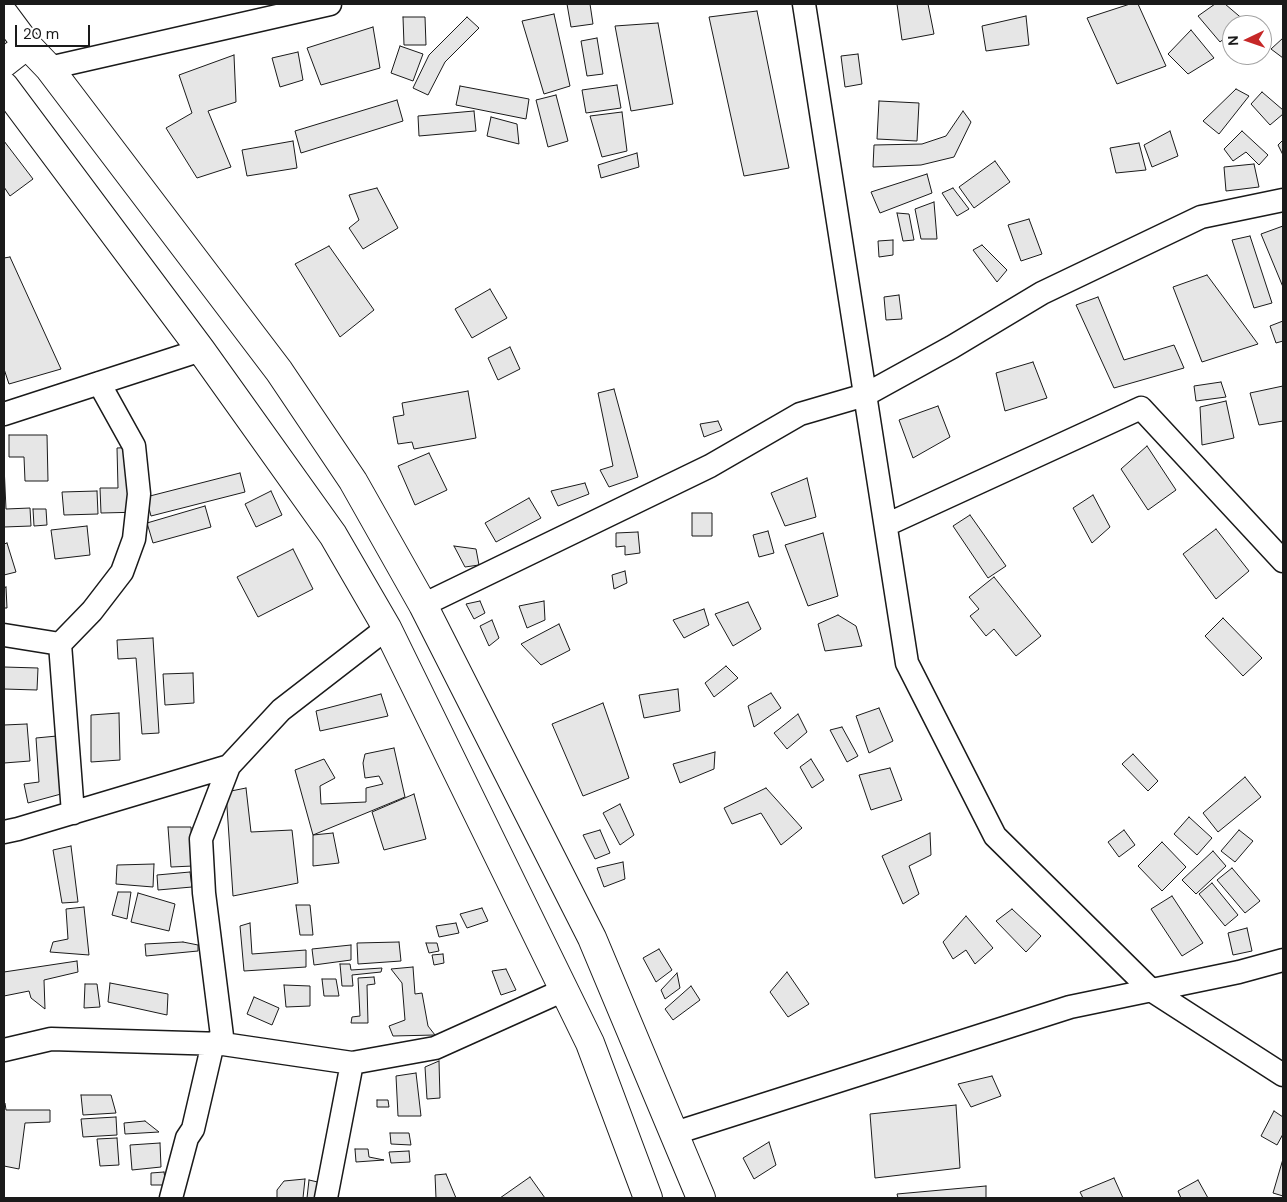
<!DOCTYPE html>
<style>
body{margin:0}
#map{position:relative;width:1287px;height:1202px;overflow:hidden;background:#fff;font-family:"DM Sans",sans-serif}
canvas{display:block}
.frame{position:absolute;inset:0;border:5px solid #1a1a1a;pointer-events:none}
.north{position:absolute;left:1222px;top:15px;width:50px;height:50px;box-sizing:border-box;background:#fff;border:1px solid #a3a3a3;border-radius:50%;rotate:267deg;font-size:14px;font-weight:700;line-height:20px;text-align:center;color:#1a1a1a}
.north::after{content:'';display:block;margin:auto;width:18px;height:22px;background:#c62828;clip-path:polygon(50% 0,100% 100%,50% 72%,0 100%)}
.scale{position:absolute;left:15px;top:25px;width:75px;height:22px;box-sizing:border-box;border:2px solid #1a1a1a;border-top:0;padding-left:6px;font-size:15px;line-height:18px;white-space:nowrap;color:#1a1a1a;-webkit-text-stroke:4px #fff;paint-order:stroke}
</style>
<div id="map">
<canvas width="1287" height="1202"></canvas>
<div class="frame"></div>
<div class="north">N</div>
<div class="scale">20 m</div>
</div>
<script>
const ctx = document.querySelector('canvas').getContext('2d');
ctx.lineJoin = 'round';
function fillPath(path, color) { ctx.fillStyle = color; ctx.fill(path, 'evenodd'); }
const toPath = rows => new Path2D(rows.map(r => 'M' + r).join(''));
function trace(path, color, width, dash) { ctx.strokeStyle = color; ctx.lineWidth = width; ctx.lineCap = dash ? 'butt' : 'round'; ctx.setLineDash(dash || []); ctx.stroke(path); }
const building = toPath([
 [567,4,590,4,593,24,571,27,567,4],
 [897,4,928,4,934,34,902,40,897,4],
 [1130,4,1138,4,1166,66,1117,84,1087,18,1130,4],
 [1215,4,1225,4,1245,21,1241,25,1232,25,1232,32,1220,42,1198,16,1215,4],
 [757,11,789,168,744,176,709,17,757,11],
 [554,14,570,86,544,94,522,21,554,14],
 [1026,16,1029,45,986,51,982,26,1026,16],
 [403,17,425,17,426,45,404,45,403,17],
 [467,17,479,28,445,62,428,95,413,88,429,55,467,17],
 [658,23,673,104,631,111,615,26,658,23],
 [373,27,380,68,321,85,307,48,373,27],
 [1191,30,1214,58,1188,74,1168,54,1191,30],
 [597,38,603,74,587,76,581,41,597,38],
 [1283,38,1283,58,1271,49,1283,38],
 [400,46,423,54,413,81,391,73,400,46],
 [298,52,303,80,280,87,272,58,298,52],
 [858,54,862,84,845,87,841,56,858,54],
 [234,55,236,102,208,111,231,167,197,178,166,128,192,113,179,75,234,55],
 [617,85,621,108,586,113,582,90,617,85],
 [460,86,529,99,526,119,456,105,460,86],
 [1236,89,1249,96,1219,134,1203,121,1236,89],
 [1262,92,1283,110,1283,114,1270,125,1251,104,1262,92],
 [556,95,568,141,548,147,536,100,556,95],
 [397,100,403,121,301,153,295,131,397,100],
 [879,101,919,103,917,141,877,139,879,101],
 [474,111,476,131,419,136,418,116,474,111],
 [963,111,971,122,954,157,921,165,873,167,874,145,922,144,946,136,963,111],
 [622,112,627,151,602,157,590,116,622,112],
 [491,117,517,124,519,144,487,136,491,117],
 [1170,131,1178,156,1152,167,1144,145,1170,131],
 [1242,131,1268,155,1259,165,1246,152,1233,161,1224,149,1242,131],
 [1283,140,1283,155,1278,145,1283,140],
 [4,141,33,179,10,196,4,187,4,141],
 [293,141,297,168,247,176,242,150,293,141],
 [1139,143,1146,170,1116,173,1110,148,1139,143],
 [637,153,639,167,601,178,598,165,637,153],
 [995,161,1010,182,974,208,959,187,995,161],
 [1254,164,1259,187,1226,191,1224,167,1254,164],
 [927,174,932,193,880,213,871,192,927,174],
 [377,188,398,228,363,249,349,228,359,220,349,195,377,188],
 [953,188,969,209,957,216,942,193,953,188],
 [934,202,937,239,921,239,915,209,934,202],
 [897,213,909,214,914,240,903,241,897,213],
 [1029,219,1042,254,1021,261,1008,225,1029,219],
 [1283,226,1283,287,1261,234,1283,226],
 [1250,236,1272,303,1254,308,1232,240,1250,236],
 [893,240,893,255,879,257,878,241,893,240],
 [982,245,1007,270,997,282,973,250,982,245],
 [329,246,374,310,340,337,295,264,329,246],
 [10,257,61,369,9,384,4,369,4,258,10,257],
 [1207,275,1258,344,1202,362,1173,287,1207,275],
 [490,289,507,318,472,338,455,309,490,289],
 [899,295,902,319,886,320,884,297,899,295],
 [1098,297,1124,360,1174,345,1184,368,1114,388,1076,305,1098,297],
 [1283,321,1283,341,1276,343,1270,326,1283,321],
 [510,347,520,369,498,380,488,358,510,347],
 [1033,362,1047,398,1005,411,996,373,1033,362],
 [1221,382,1226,397,1196,401,1194,386,1221,382],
 [1283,386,1283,421,1259,425,1250,393,1283,386],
 [614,389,638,477,609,487,600,470,613,466,598,393,614,389],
 [468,391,476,438,414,449,412,442,398,444,393,417,404,415,402,403,468,391],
 [1226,401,1234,438,1202,445,1200,407,1226,401],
 [938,406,950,437,913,458,899,420,938,406],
 [718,421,722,430,704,437,700,424,718,421],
 [9,435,47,435,48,481,25,481,24,457,9,457,9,435],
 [1147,446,1176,490,1148,510,1121,469,1147,446],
 [142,447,143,512,101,513,100,488,118,488,117,448,142,447],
 [429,453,447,490,415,505,398,466,429,453],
 [4,465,6,509,30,508,31,526,4,527,4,465],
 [240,473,245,492,151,516,146,497,240,473],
 [807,478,816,517,785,526,771,493,807,478],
 [585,483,589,494,558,506,551,491,585,483],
 [97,491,98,514,64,515,62,492,97,491],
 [271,491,282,515,256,527,245,504,271,491],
 [1093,495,1110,527,1092,543,1073,508,1093,495],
 [529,498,541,518,496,542,485,523,529,498],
 [205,506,211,527,153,543,147,523,205,506],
 [33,509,46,509,47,525,34,526,33,509],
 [692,513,712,513,712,536,692,536,692,513],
 [970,515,1006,566,988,578,953,526,970,515],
 [87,526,90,555,55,559,51,530,87,526],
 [1216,529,1249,571,1216,599,1183,554,1216,529],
 [768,531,774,553,759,557,753,535,768,531],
 [638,532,640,553,625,555,625,546,616,547,616,533,638,532],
 [823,533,838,596,808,606,785,545,823,533],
 [7,543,16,572,4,575,4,544,7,543],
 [454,546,476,549,479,565,465,567,454,546],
 [293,549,313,589,258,617,237,577,293,549],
 [625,571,627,583,614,589,612,575,625,571],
 [994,577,1041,636,1016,656,994,629,986,636,970,616,979,609,969,597,994,577],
 [6,587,7,608,4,608,4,588,6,587],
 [480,601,485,613,474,619,466,604,480,601],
 [544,601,545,620,527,628,519,606,544,601],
 [748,602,761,629,733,646,715,614,748,602],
 [704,609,709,625,684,638,673,620,704,609],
 [838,615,856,626,862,646,825,651,818,624,838,615],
 [1223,618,1262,658,1243,676,1205,636,1223,618],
 [492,620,499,638,489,646,480,626,492,620],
 [559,624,570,650,541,665,521,644,559,624],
 [153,638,159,733,142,734,136,658,118,659,117,640,153,638],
 [726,666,738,678,714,697,705,683,726,666],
 [4,667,38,668,37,690,4,689,4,667],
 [193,673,194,703,165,705,163,674,193,673],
 [678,689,680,711,644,718,639,695,678,689],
 [771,693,781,708,754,727,748,706,771,693],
 [381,694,388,716,320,731,316,711,381,694],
 [603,703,629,778,583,796,552,724,603,703],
 [879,708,893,741,869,753,856,716,879,708],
 [119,713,120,760,91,762,91,715,119,713],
 [798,714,807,732,787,749,774,733,798,714],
 [27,724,30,761,4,763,4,725,27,724],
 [842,727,858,756,847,762,830,730,842,727],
 [57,736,61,794,28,803,24,784,39,782,36,738,57,736],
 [394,748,405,797,313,835,295,770,324,759,335,778,320,786,321,804,366,802,366,788,383,784,379,776,365,778,363,763,365,754,394,748],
 [715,752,714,769,680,783,673,764,715,752],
 [1133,754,1158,781,1148,791,1122,764,1133,754],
 [811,759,824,780,812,788,800,767,811,759],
 [890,768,902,800,871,810,859,775,890,768],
 [1245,777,1261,797,1218,832,1203,813,1245,777],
 [246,788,251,832,292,830,298,883,233,896,226,792,246,788],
 [766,788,802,828,781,845,761,813,732,824,724,808,766,788],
 [414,794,426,839,384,850,372,812,414,794],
 [620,804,634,835,620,845,603,813,620,804],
 [1189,817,1212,838,1197,855,1174,834,1189,817],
 [168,827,191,827,193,866,171,867,168,827],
 [600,830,610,853,595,859,583,835,600,830],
 [1124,830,1135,845,1119,857,1108,842,1124,830],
 [1239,830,1253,841,1235,862,1221,851,1239,830],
 [333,833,339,863,313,866,313,835,333,833],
 [930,833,931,855,909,866,919,894,903,904,882,856,930,833],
 [1162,842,1186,867,1162,891,1138,866,1162,842],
 [71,846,78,902,62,903,53,850,71,846],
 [1213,851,1226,866,1196,894,1182,880,1213,851],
 [623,862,625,879,604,887,597,868,623,862],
 [154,864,153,887,116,884,117,865,154,864],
 [1232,868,1260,901,1245,913,1217,880,1232,868],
 [190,872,192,887,158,890,157,875,190,872],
 [1212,883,1238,915,1225,926,1199,894,1212,883],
 [118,892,131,892,127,919,112,915,118,892],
 [138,893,175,904,169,931,131,922,138,893],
 [1172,896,1203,943,1182,956,1151,909,1172,896],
 [296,905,310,905,313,935,300,935,296,905],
 [84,907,89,955,50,952,53,942,68,939,66,909,84,907],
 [482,908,488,921,467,928,460,914,482,908],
 [1012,909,1041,936,1026,952,996,921,1012,909],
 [966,916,993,948,975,964,966,950,953,959,943,942,966,916],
 [250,923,252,954,306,950,306,967,244,971,240,926,250,923],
 [456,923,459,933,439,937,436,926,456,923],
 [1247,928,1252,951,1233,955,1228,933,1247,928],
 [183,942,198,945,198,951,146,956,145,944,183,942],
 [399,942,401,961,358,964,357,943,399,942],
 [426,943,437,943,439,951,429,953,426,943],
 [351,945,351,960,314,965,312,949,351,945],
 [659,949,672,970,656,982,643,958,659,949],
 [443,954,444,963,434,965,432,955,443,954],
 [77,961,78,972,44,980,45,1009,31,998,29,991,4,996,4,972,77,961],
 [340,964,350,964,351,970,382,968,381,972,352,975,353,986,342,986,340,964],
 [413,967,415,994,422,993,428,1026,435,1035,393,1036,389,1026,405,1020,402,983,391,969,413,967],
 [506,969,516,990,501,995,492,971,506,969],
 [787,972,809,1004,788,1017,770,992,787,972],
 [677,973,680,988,665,999,661,990,677,973],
 [374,977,375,984,367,985,368,1023,351,1023,352,1017,360,1016,358,978,374,977],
 [322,979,336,979,339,996,324,996,322,979],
 [110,983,168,994,167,1015,108,1002,110,983],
 [85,984,97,984,100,1007,84,1008,85,984],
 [284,985,310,986,310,1006,286,1007,284,985],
 [691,986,700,1000,673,1020,665,1009,691,986],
 [254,997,279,1008,272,1025,247,1014,254,997],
 [439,1061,440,1098,427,1099,425,1067,439,1061],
 [416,1073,421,1116,398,1116,396,1076,416,1073],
 [992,1076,1001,1096,971,1107,958,1084,992,1076],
 [81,1095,111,1095,116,1113,83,1115,81,1095],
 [377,1100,388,1100,389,1107,377,1107,377,1100],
 [4,1103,5,1103,6,1110,50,1110,50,1122,25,1123,19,1169,4,1166,4,1103],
 [956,1105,960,1168,875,1178,870,1114,956,1105],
 [1274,1111,1283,1117,1283,1134,1277,1145,1261,1136,1274,1111],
 [116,1117,117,1135,83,1137,81,1119,116,1117],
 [145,1121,159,1132,125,1134,124,1123,145,1121],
 [390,1133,409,1133,411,1145,391,1144,390,1133],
 [117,1138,119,1165,100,1166,97,1139,117,1138],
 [769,1142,776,1165,754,1179,743,1158,769,1142],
 [160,1143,161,1167,132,1170,130,1145,160,1143],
 [355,1149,368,1149,369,1157,384,1160,356,1162,355,1149],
 [409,1151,410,1162,391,1163,389,1152,409,1151],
 [1283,1159,1283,1196,1273,1193,1283,1159],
 [164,1172,166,1185,151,1185,151,1173,164,1172],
 [446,1174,456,1198,436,1198,435,1175,446,1174],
 [530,1177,545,1198,500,1198,530,1177],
 [1114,1178,1123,1198,1083,1198,1080,1192,1114,1178],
 [305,1179,303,1198,277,1198,277,1190,284,1181,305,1179],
 [309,1180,322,1183,318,1198,307,1198,309,1180],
 [1198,1180,1208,1198,1181,1198,1178,1191,1198,1180],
 [986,1186,986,1198,898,1198,897,1194,986,1186]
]);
fillPath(building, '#e6e6e6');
trace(building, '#1a1a1a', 1);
const street = toPath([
 [804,4,907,663,995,836,1151,990,1283,1075],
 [49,68,330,4],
 [4,414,201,350],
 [886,525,1141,408,1283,561],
 [423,605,710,466,800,414,865,395,952,347,1042,293,1201,217,1283,200],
 [4,635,60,644],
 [229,766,201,839,204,893,223,1044,352,1063,435,1048,564,990],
 [73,813,60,644,92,611,122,572,134,539,139,494,134,446,99,383],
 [4,832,18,829,229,766,281,710,387,628],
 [4,1050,51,1039,223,1044],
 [675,1133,1070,1007,1239,972,1283,960],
 [171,1198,187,1138,193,1129,213,1043],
 [326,1198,352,1063]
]);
const secondary = toPath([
 [4,63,27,45]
]);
const highway = toPath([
 [4,14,27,45,49,68,279,371,353,481,423,605,592,938,701,1198],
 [4,86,201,350,333,535,387,628,590,1043,648,1198]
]);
trace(street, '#1a1a1a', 25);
trace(secondary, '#1a1a1a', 30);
trace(highway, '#1a1a1a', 30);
trace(street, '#fff', 22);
trace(secondary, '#fff', 28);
trace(highway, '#fff', 28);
</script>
